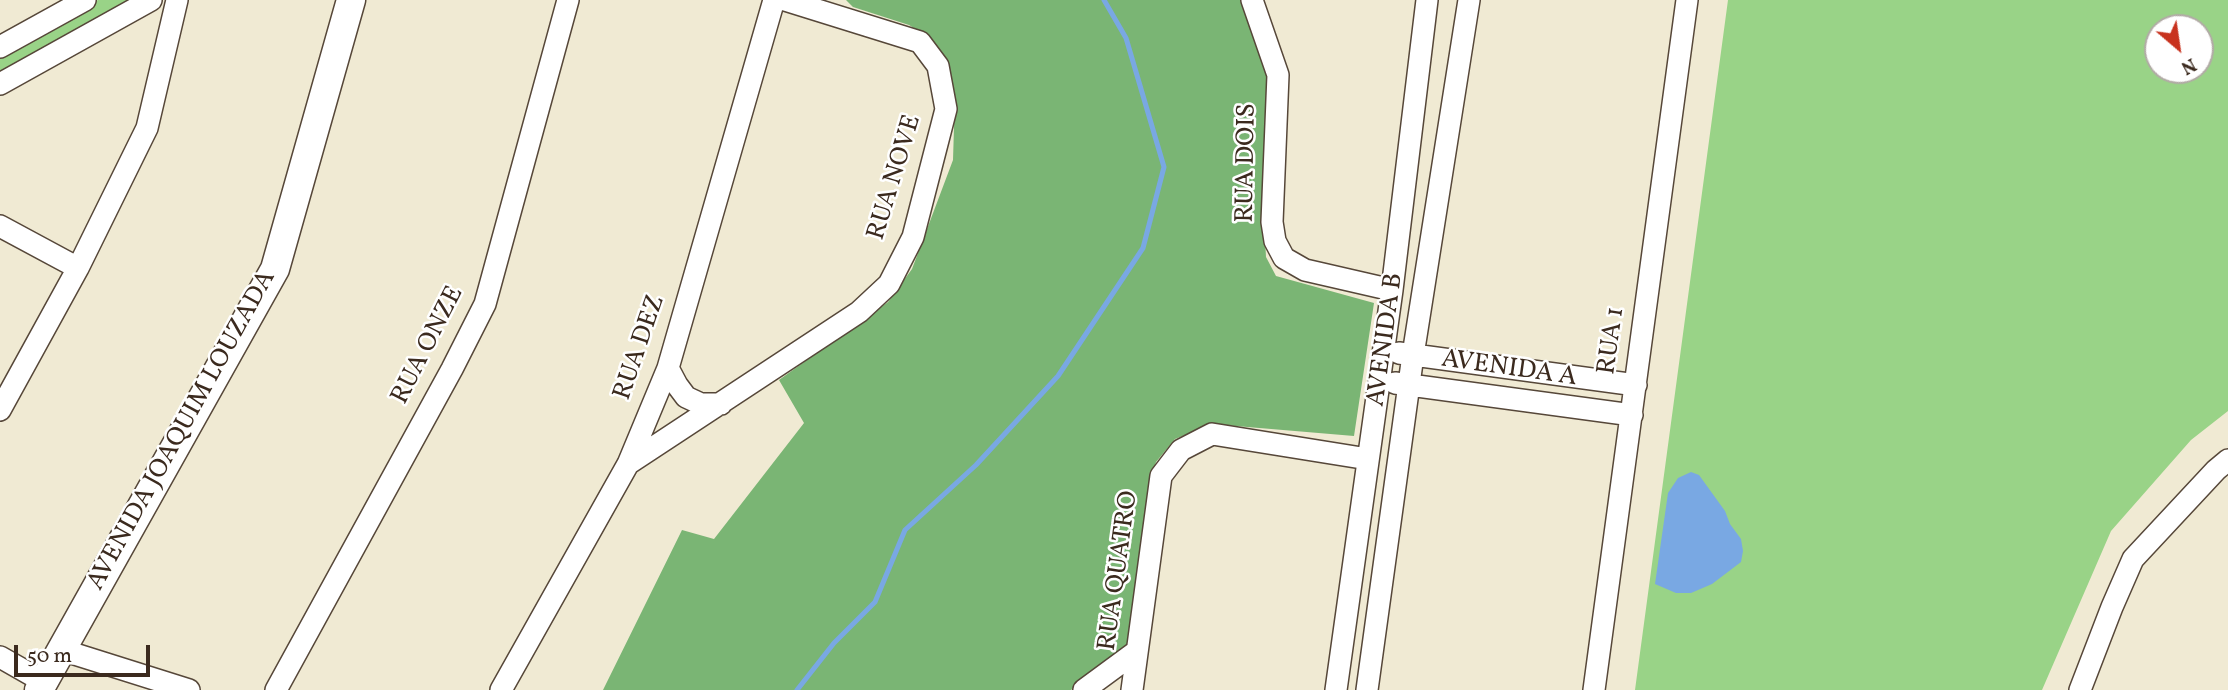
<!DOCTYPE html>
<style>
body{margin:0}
#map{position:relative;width:2228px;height:690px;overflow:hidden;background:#f0ead3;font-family:Vollkorn,serif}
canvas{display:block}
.north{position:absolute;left:2144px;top:14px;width:70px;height:70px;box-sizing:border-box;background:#fff;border:2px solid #b1aaa5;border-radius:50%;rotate:151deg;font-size:19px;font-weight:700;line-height:28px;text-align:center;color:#3b2a1e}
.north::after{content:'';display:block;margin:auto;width:24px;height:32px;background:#c8321e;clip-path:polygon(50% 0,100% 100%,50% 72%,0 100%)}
.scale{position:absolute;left:14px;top:645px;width:136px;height:32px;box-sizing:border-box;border:4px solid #3b2a1e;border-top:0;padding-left:9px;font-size:21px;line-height:24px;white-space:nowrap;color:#3b2a1e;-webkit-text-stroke:5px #fff;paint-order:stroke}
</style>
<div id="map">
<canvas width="2228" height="690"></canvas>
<div class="north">N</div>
<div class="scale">50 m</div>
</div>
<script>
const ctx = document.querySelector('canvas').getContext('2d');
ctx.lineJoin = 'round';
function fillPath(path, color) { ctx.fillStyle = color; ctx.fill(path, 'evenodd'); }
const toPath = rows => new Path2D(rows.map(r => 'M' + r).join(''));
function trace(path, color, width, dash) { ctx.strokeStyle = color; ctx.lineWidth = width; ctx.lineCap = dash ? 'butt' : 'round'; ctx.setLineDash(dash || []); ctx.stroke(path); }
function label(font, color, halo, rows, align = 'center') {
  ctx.font = font + ' Vollkorn,serif'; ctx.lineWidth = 5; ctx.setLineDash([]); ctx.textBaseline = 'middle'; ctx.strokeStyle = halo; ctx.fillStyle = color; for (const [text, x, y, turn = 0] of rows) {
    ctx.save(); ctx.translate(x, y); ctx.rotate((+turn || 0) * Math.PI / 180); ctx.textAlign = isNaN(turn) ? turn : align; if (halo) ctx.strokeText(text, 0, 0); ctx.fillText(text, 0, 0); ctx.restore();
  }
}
fillPath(toPath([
 [98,0,142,0,0,80,0,52],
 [1728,0,2228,0,2228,411,2191,440,2111,531,2042,690,1635,690],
 [2158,28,2200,28,2200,70,2158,70]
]), '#99d387');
fillPath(toPath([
 [846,0,1240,0,1267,73,1263,202,1266,257,1276,276,1374,303,1354,436,1212,424,1175,439,1156,462,1148,493,1129,643,1071,690,603,690,682,530,714,539,804,423,779,380,888,302,912,269,953,160,955,95,933,40,909,25,853,7]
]), '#7ab574');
fillPath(toPath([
 [1691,472,1699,475,1725,511,1730,524,1741,539,1743,551,1741,562,1712,584,1691,593,1676,593,1655,584,1668,493,1678,478]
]), '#79a8e3');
trace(toPath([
 [797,690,834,643,875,602,905,530,976,465,1058,376,1143,248,1164,167,1126,38,1104,0]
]), '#79a8e3', 5);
const minor = toPath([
 [1252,0,1278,75,1272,222,1275,241,1284,258,1305,270,1392,290],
 [0,47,85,0],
 [0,84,151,0],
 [0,226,78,268],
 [1399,353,1636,385],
 [668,368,677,385,686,397,701,404,721,404],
 [1395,383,1632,415],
 [0,410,78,268,147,128,177,0],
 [628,464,859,312,889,284,913,237,946,109,938,66,920,42,785,0],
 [62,650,189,690],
 [0,657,44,682],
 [276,690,452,369,485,304,568,0],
 [501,690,628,464,668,368,774,0],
 [1084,690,1137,651],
 [1132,690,1161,476,1181,450,1212,434,1368,459],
 [1336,690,1392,290,1427,0],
 [1367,690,1413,355,1469,0],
 [1594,690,1687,0],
 [2080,690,2112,607,2133,559,2216,470,2228,460]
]);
const major = toPath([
 [39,690,275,269,351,0]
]);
trace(minor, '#564739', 24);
trace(major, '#564739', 31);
trace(minor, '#fff', 21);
trace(major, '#fff', 28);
label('26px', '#3b2a1e', '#fff', [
 ["RUA DOIS",1248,163,-89],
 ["RUA NOVE",896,178,-73],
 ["AVENIDA B",1387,340,-82],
 ["RUA 1",1613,341,-82],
 ["RUA ONZE",429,346,-63],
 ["RUA DEZ",641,348,-71],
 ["AVENIDA A",1509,370,8],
 ["AVENIDA JOAQUIM LOUZADA",183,431,-61],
 ["RUA QUATRO",1120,571,-82]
]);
</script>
